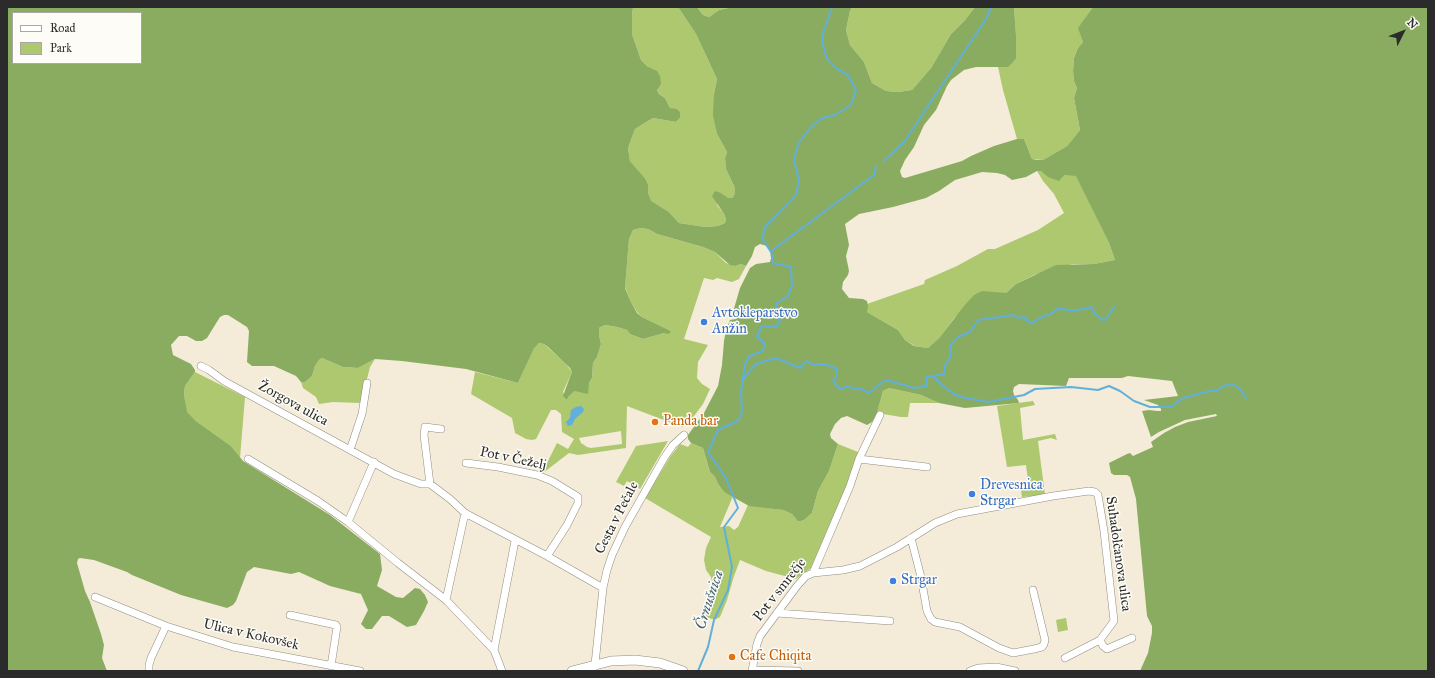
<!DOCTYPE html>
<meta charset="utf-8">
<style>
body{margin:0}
#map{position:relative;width:1435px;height:678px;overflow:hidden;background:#f4ecd8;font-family:"IM FELL Great Primer",serif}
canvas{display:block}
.frame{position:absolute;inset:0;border:8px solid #2b2b2b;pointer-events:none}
.legend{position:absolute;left:12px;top:12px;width:130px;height:52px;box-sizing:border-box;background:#fdfcf7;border:1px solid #a9a8a5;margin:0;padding:5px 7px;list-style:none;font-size:12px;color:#2b2b2b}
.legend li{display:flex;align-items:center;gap:8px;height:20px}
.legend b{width:20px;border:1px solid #a9a8a5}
.north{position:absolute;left:1383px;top:12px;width:40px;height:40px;-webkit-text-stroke:3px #fdfcf7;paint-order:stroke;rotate:48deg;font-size:11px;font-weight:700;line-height:16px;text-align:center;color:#2b2b2b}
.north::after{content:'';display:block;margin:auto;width:14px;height:18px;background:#2b2b2b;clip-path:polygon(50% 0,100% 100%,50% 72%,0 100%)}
</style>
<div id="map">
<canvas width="1435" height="678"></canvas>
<div class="frame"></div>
<ul class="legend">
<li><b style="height:5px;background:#fff"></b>Road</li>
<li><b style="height:11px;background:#adc86e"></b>Park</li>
</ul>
<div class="north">N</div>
</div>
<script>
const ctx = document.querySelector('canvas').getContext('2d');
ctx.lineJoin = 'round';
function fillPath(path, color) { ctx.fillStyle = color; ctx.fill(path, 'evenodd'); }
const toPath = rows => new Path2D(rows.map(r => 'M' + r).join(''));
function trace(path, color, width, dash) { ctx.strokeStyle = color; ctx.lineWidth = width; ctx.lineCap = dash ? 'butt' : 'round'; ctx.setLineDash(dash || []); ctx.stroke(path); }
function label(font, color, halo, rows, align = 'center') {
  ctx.font = font + ' "IM FELL Great Primer",serif'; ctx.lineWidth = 3; ctx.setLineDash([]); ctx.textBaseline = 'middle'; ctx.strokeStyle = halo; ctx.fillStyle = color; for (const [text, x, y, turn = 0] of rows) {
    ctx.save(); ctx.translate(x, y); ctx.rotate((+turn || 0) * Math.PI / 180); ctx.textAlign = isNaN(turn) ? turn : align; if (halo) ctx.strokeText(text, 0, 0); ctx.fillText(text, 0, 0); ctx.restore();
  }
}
fillPath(toPath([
 [633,7,678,7,696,34,717,79,714,94,717,134,727,152,725,158,726,169,735,188,735,193,734,198,727,198,721,193,717,205,724,214,726,219,725,223,718,226,705,227,679,223,669,212,650,201,648,193,648,184,645,178,630,161,628,148,635,129,653,118,676,122,680,118,680,112,670,108,665,98,659,94,648,67,641,60,632,34,632,16],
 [697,7,733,7,719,10,709,17,703,15],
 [852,7,975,7,965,20,951,34,931,68,912,90,898,92,886,91,872,83,864,62,850,45,846,30,850,11],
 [1014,7,1093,7,1079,28,1083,42,1078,48,1074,58,1073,71,1074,81,1077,88,1074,98,1080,130,1067,146,1043,160,1032,159,1024,139,1017,139,1003,90,998,67,1008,67,1016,35],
 [1037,171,1041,171,1060,180,1065,175,1074,174,1077,176,1109,243,1115,260,1094,264,1072,264,1034,275,1016,284,1006,293,1000,294,993,292,955,317,939,338,928,348,915,346,905,340,898,330,867,312,867,304,924,284,925,280,957,266,988,249,995,249,1038,230,1064,213,1054,194,1043,181],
 [640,228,648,229,657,234,703,247,715,252,726,263,735,266,741,264,746,266,739,279,732,282,717,278,713,280,704,278,684,339,708,345,698,362,697,378,702,384,710,389,703,404,688,424,682,427,627,406,626,448,578,455,569,453,543,473,545,467,557,443,568,449,574,439,562,432,561,414,556,410,551,410,536,439,532,440,526,439,515,433,512,418,471,394,475,372,518,383,534,347,539,343,544,344,566,364,572,372,563,392,567,400,569,396,575,391,589,383,592,378,593,363,597,357,601,344,599,335,599,328,605,325,617,327,627,330,630,334,643,339,671,331,642,317,637,312,630,300,625,287,629,239,633,230],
 [621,431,622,444,591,448,587,447,581,443,579,438],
 [322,358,343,367,358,368,375,359,370,367,361,403,333,402,319,404,316,397,303,388,301,382,305,382,312,376,315,366,319,360],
 [195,372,245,397,240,458,231,446,196,421,186,412,184,395,185,386],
 [889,388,921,395,939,403,910,403,908,417,901,417,877,413,883,391],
 [1033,401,1035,405,1020,408,1023,440,1055,434,1057,440,1051,438,1038,441,1045,495,1022,497,1021,490,1029,488,1026,465,1007,467,997,406],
 [668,441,640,489,627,481,624,486,616,482,636,446],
 [691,443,703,448,710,472,715,477,718,484,724,492,733,496,720,527,729,526,734,530,738,527,748,505,783,510,792,514,798,520,801,521,804,520,812,513,818,491,829,471,838,444,858,452,848,483,811,568,796,579,766,571,740,560,734,576,727,600,720,617,716,619,712,619,704,616,703,613,711,594,713,587,711,577,706,570,704,560,706,548,711,537,645,498,670,457,680,444,688,447],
 [1066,618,1068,630,1058,632,1056,620]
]), '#adc86e');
fillPath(toPath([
 [7,7,633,7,632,16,632,34,641,60,648,67,657,71,660,76,661,84,657,90,659,94,665,98,670,108,677,109,680,112,680,118,676,122,653,118,635,129,628,148,630,161,645,178,648,184,648,193,651,201,669,212,679,223,705,227,718,226,725,223,726,219,724,214,712,196,715,191,721,193,728,198,733,198,735,193,735,188,726,169,725,158,727,152,717,134,713,115,714,94,717,79,696,34,678,7,697,7,703,15,709,17,719,10,733,7,852,7,850,11,846,30,850,45,864,62,872,83,886,91,898,92,912,90,931,68,951,34,965,20,975,7,1014,7,1016,35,1016,58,1013,62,1008,67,976,67,964,70,951,80,947,86,936,110,924,125,914,147,905,160,900,171,902,177,905,178,962,161,971,156,994,146,1017,139,1024,139,1032,159,1037,160,1043,160,1067,146,1080,130,1074,98,1077,88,1074,81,1073,71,1074,58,1078,48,1083,42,1078,28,1093,7,1428,7,1428,671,1140,671,1148,653,1152,633,1152,626,1147,616,1136,499,1130,477,1127,475,1114,475,1111,473,1109,463,1127,454,1130,453,1133,456,1153,447,1151,442,1164,433,1175,427,1188,422,1217,416,1216,414,1185,420,1159,432,1151,437,1142,411,1149,410,1157,411,1161,411,1161,409,1158,405,1144,400,1178,396,1172,381,1128,376,1122,378,1069,378,1066,386,1019,384,1014,387,1013,391,1014,395,1018,400,1019,403,965,408,939,403,921,395,889,388,883,391,877,413,872,422,867,425,847,416,841,418,835,424,830,434,831,438,838,444,829,471,818,491,812,513,804,520,801,521,798,521,792,514,783,510,749,506,724,492,718,484,715,477,710,472,703,448,691,443,688,439,688,435,704,413,718,386,722,365,724,341,726,330,730,320,736,319,737,314,733,312,740,288,750,268,756,264,770,262,772,255,767,246,760,244,755,247,752,256,746,266,741,264,735,266,730,265,715,252,703,247,657,234,648,229,640,228,633,230,629,239,625,288,630,300,637,313,642,317,671,331,669,334,664,333,643,339,630,334,627,330,617,327,605,325,599,328,599,335,601,344,597,357,593,363,592,378,589,383,588,394,575,391,569,396,567,400,563,396,570,377,572,372,570,368,548,347,544,344,539,343,534,348,518,383,466,369,402,361,375,359,358,368,343,367,322,358,319,360,315,366,312,376,305,382,301,382,296,376,274,366,252,366,247,362,249,331,247,327,228,315,224,315,220,317,207,338,202,341,196,341,187,336,179,336,171,345,173,355,191,364,195,370,195,372,185,386,184,395,187,412,196,421,231,446,243,461,330,515,380,554,382,570,377,586,396,597,403,598,415,588,420,589,425,595,428,602,424,611,416,625,407,627,389,616,382,616,372,629,366,629,361,624,368,610,361,594,330,586,299,572,291,574,254,567,247,572,236,601,233,605,227,608,181,595,132,575,127,572,94,560,80,558,78,559,77,563,85,591,90,602,101,634,104,645,102,658,107,671,7,671],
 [13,13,141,13,141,63,13,63],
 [1037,171,1041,171,1048,177,1059,181,1065,175,1076,176,1109,243,1115,260,1094,264,1056,265,1016,284,1006,293,982,291,974,295,964,306,939,338,928,348,914,346,905,340,898,330,867,312,868,306,867,301,863,299,849,298,842,289,843,282,848,275,849,271,846,256,849,245,845,224,859,214,893,207,926,198,939,191,955,180,972,175,982,172,997,173,1005,175,1012,180,1026,177]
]), '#8aac61');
fillPath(toPath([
 [581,406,584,409,583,412,575,419,572,425,568,426,566,422,570,418,571,410,576,407]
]), '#61b0db');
trace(toPath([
 [884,161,904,142,986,19,991,7],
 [771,251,874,175,876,166],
 [933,376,942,385,952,393,961,397,988,402,1024,395,1035,389,1071,387,1098,390,1109,386,1120,391,1134,401,1150,407,1171,407,1183,398,1210,391,1217,391,1223,386,1233,384,1240,389,1246,398],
 [743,379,756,364,776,358,800,368,806,361,813,365,825,364,837,369,836,377,833,381,840,389,848,386,853,389,861,389,869,393,884,381,890,381,914,388,927,386,926,377,944,374,945,365,950,358,951,344,958,337,970,332,978,320,1014,315,1019,318,1024,317,1030,323,1036,321,1043,316,1050,315,1058,308,1068,310,1078,310,1092,307,1094,313,1104,321,1115,306],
 [698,671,708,647,714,620,728,590,732,567,724,527,738,508,726,478,708,452,718,430,739,420,742,412,741,392,745,364,749,356,763,351,765,344,757,336,762,326,776,327,780,321,775,312,777,303,788,296,792,285,791,267,773,263,771,252,763,240,764,228,796,195,799,180,794,160,798,144,811,127,822,118,835,115,851,105,856,90,848,75,837,69,827,59,822,42,824,30,832,7]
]), '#61b0db', 2);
const minor = toPath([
 [201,366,209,370,224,381,394,474,421,484,430,484,450,499,465,513,547,556,603,588],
 [350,450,362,414,367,383],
 [248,459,318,501,348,522,398,563,446,600,494,650,502,671],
 [859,459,927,467],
 [466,463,498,467,537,475,552,481,578,497,578,503,567,525,547,556],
 [430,484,424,435,425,427,441,429],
 [348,522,374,462],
 [911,538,921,577],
 [813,573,843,570,860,566,897,547,935,523,957,514,1053,496,1089,491,1095,492,1098,495,1104,531,1114,621,1100,640,1065,658],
 [922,583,927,611,931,619,935,622,960,627,999,648,1013,653,1034,649,1042,647,1044,644,1045,640,1033,590],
 [95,597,166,626],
 [446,600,465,513],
 [777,613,890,621],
 [290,615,336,625,337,627,331,666],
 [1100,640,1103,646,1107,649,1132,638],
 [494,650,515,541],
 [753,670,798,671],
 [149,671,149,665,151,658,166,626,233,647,360,671],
 [592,671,595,664,603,588,607,570,612,555,625,527,664,458,673,445,684,435],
 [752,671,757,644,760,636,797,586,806,576,813,573,816,566,850,486,859,459,880,415],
 [970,671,978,668,996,667,1015,671]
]);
const tertiary = toPath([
 [572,671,611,661,635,660,660,663,683,671]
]);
trace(minor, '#908c82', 8);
trace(tertiary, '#908c82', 10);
trace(minor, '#fff', 7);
trace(tertiary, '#fff', 9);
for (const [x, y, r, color] of [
 [704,322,4,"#3f7fe0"],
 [655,422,4,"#e8710a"],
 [972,494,4,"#3f7fe0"],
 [893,581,4,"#3f7fe0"],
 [732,657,4,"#e8710a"]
]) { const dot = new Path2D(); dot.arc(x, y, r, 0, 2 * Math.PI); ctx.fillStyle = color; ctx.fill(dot); trace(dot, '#fdfcf7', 1.5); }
label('14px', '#366cbe', '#fdfcf7', [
 ["Avtokleparstvo",712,314],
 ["Anžin",712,330],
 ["Drevesnica",980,486],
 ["Strgar",980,502],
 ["Strgar",901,581]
], 'left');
label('14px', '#2b2b2b', '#fdfcf7', [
 ["Žorgova ulica",293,404,29],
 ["Pot v Čeželj",513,459,12],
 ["Cesta v Pečale",617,518,-63],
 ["Suhadolčanova ulica",1118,554,82],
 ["Pot v smrečje",780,590,-52],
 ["Ulica v Kokovšek",251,635,13]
]);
label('14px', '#c56008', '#fdfcf7', [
 ["Panda bar",663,422],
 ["Cafe Chiqita",740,657]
], 'left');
label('italic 15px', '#416071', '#fdfcf7', [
 ["Črnušnica",710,600,-72]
]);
</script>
